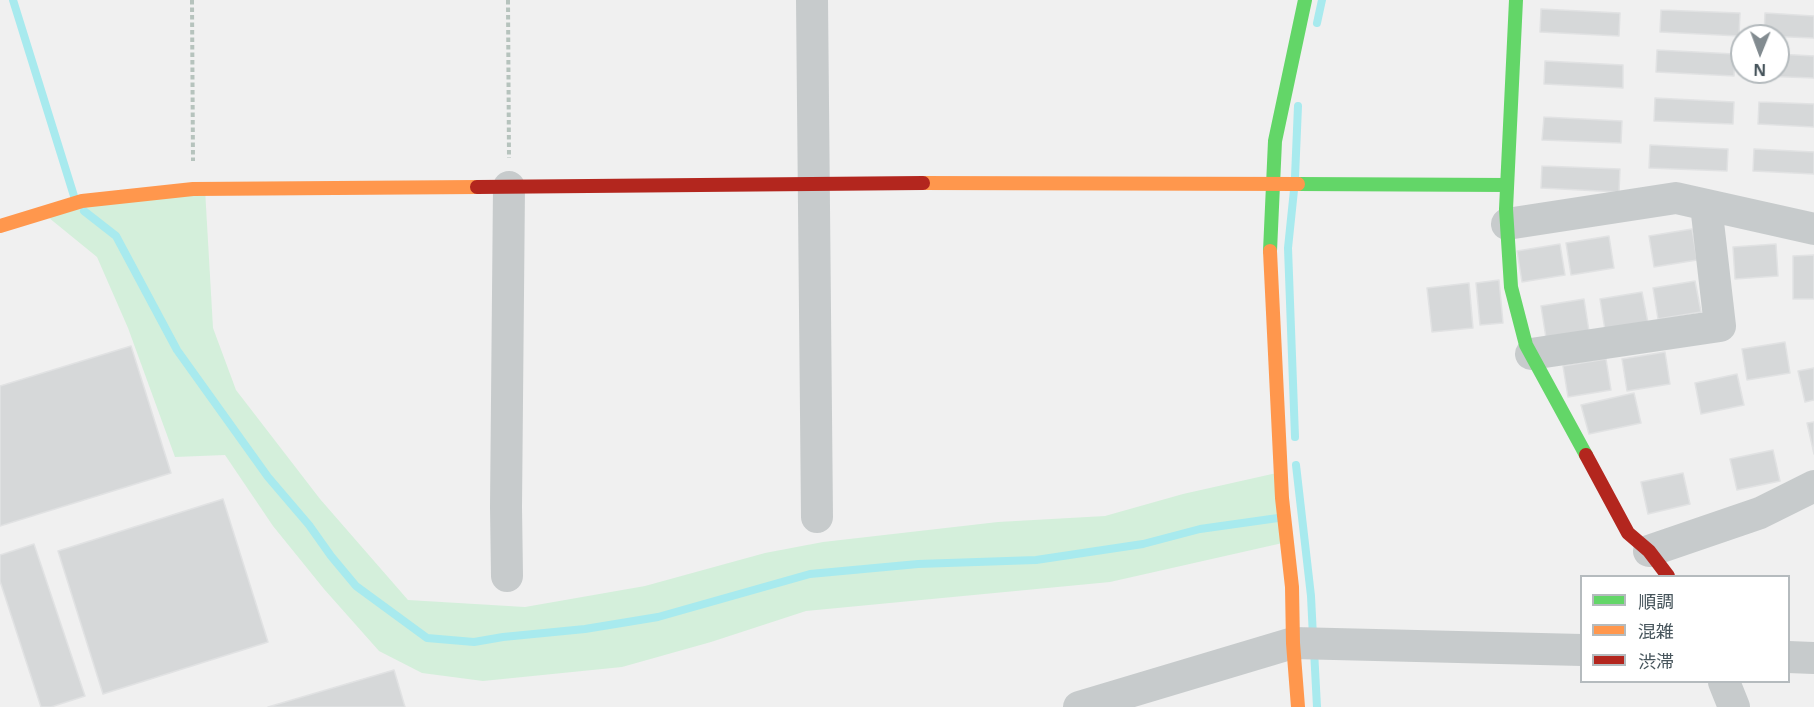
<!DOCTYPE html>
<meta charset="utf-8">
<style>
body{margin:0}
#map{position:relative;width:1814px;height:707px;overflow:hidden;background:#f0f0f0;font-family:"Noto Sans","Noto Sans JP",sans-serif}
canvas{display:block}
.legend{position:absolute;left:1580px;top:575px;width:210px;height:108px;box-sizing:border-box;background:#fff;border:2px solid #b5bbbe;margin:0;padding:8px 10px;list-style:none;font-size:18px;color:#47555c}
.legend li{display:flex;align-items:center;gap:12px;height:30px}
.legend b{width:30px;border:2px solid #b5bbbe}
.north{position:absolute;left:1730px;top:24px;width:60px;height:60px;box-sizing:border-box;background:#fff;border:2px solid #b5bbbe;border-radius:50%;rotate:181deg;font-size:16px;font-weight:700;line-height:24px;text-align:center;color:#47555c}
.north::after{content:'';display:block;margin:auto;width:21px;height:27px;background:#828b90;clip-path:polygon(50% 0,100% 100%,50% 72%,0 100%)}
</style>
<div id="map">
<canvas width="1814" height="707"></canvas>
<ul class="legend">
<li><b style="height:8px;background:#63d668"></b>順調</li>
<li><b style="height:8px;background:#ff974d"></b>混雑</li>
<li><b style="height:8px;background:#b3261e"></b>渋滞</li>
</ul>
<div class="north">N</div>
</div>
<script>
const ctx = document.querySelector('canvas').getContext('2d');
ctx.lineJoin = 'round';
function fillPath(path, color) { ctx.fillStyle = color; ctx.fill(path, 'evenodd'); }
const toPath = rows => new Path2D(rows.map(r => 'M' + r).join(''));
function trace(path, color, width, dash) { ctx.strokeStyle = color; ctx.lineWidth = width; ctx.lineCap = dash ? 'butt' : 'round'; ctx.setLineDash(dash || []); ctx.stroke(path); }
fillPath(toPath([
 [205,189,213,328,236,390,320,499,408,600,525,607,645,586,765,553,823,542,998,522,1105,516,1183,494,1281,472,1287,542,1110,582,806,611,711,642,622,667,483,681,422,673,379,651,324,589,273,526,225,455,175,457,128,328,97,257,43,213]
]), '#d4efdb');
trace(toPath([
 [13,0,74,196],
 [1317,23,1322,0],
 [1295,177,1298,106],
 [1294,190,1288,248,1295,437],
 [84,211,116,236,177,350,268,477,309,525,331,556,356,586,427,638,474,642,503,637,585,629,658,617,810,574,918,564,1036,560,1143,544,1200,529,1278,518],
 [1296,465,1311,596,1313,637],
 [1314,650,1317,707]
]), '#a8eaee', 8);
const building = toPath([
 [1541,9,1620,13,1619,36,1540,32,1541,9],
 [1661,10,1740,13,1739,36,1660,32,1661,10],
 [1765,13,1814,16,1814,38,1764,36,1765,13],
 [1657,50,1735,54,1734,76,1656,72,1657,50],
 [1778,54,1814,56,1814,78,1760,76,1760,72,1778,72,1778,54],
 [1545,61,1623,65,1623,88,1544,84,1545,61],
 [1655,98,1734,102,1733,124,1654,121,1655,98],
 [1759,102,1814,104,1814,127,1758,124,1759,102],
 [1544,117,1622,121,1621,143,1542,140,1544,117],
 [1650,145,1728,149,1727,171,1649,168,1650,145],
 [1754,149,1814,152,1814,174,1753,171,1754,149],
 [1542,166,1620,169,1619,192,1541,188,1542,166],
 [1692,229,1697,260,1654,267,1649,236,1692,229],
 [1609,236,1614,268,1571,275,1566,243,1609,236],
 [1560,244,1565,275,1522,282,1517,251,1560,244],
 [1776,244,1778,276,1735,279,1733,247,1776,244],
 [1814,255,1814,299,1793,299,1793,256,1814,255],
 [1499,280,1503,323,1480,325,1476,283,1499,280],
 [1695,281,1701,312,1658,319,1653,288,1695,281],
 [1469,283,1473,328,1432,332,1427,288,1469,283],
 [1642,292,1648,323,1605,330,1600,299,1642,292],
 [1584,299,1589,331,1546,338,1541,306,1584,299],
 [1785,342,1790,373,1747,380,1742,349,1785,342],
 [131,346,171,473,0,526,0,386,131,346],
 [1665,352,1670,384,1627,391,1622,359,1665,352],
 [1606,359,1611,390,1568,397,1563,366,1606,359],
 [1814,368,1814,400,1805,402,1798,371,1814,368],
 [1737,374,1744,405,1701,414,1695,383,1737,374],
 [1634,393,1641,423,1589,434,1581,405,1634,393],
 [1814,422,1814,454,1807,423,1814,422],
 [1773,450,1780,481,1737,490,1730,459,1773,450],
 [1683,473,1690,504,1648,514,1641,482,1683,473],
 [223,499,268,642,103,694,58,551,223,499],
 [34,544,85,696,51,707,41,707,0,581,0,555,34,544],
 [394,670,405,707,268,707,394,670]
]);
fillPath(building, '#d6d8d9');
trace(building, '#e1e2e3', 1.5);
trace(toPath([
 [192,0,193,161],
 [508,0,509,158]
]), '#b6c3bd', 4, [4.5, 3]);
trace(toPath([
 [812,0,817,517],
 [1507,224,1676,198,1814,229],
 [1531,354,1720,326,1706,205],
 [1649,551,1760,513,1814,486],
 [507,576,506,507,509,187],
 [1788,657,1814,658],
 [1724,682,1734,707],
 [1079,707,1293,643,1582,650]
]), '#c7cbcc', 32);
trace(toPath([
 [1516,0,1506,209,1511,287,1526,345,1586,455],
 [1298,184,1507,185],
 [1270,251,1275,141,1305,0]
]), '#63d668', 14);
trace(toPath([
 [923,183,1298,184],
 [0,226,82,201,193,189,477,187],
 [1270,251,1282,498,1292,587,1293,643,1298,707]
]), '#ff974d', 14);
trace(toPath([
 [477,187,923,183],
 [1586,455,1628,533,1649,551,1668,576]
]), '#b3261e', 14);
</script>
